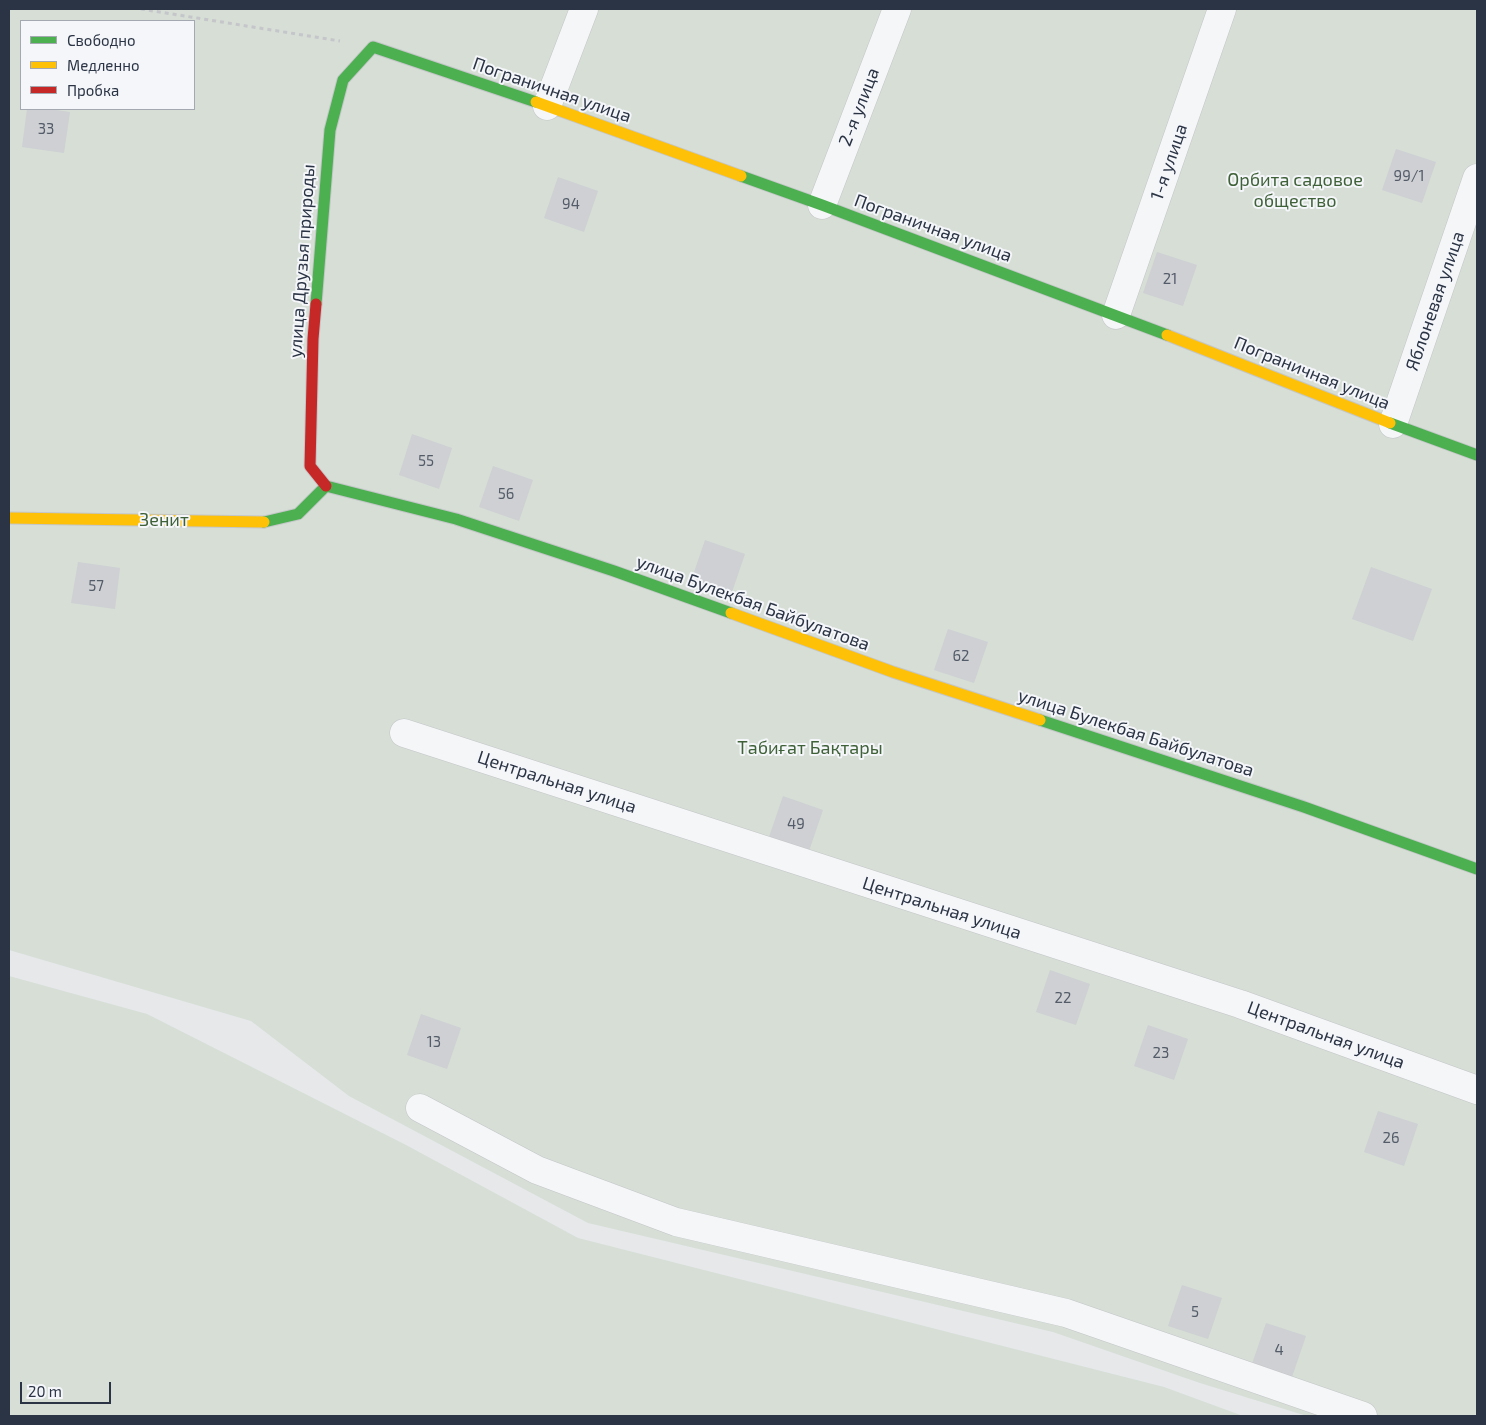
<!DOCTYPE html>
<meta charset="utf-8">
<style>
body{margin:0}
#map{position:relative;width:1486px;height:1425px;overflow:hidden;background:#e6e8ea;font-family:"Exo 2",sans-serif}
canvas{display:block}
.frame{position:absolute;inset:0;border:10px solid #2b3445;pointer-events:none}
.legend{position:absolute;left:20px;top:20px;width:175px;height:90px;box-sizing:border-box;background:#f4f6f9;border:1px solid #a4a8b1;margin:0;padding:6px 9px;list-style:none;font-size:15px;color:#2b3445}
.legend li{display:flex;align-items:center;gap:10px;height:25px}
.legend b{width:25px;border:1px solid #a4a8b1}
.scale{position:absolute;left:20px;top:1382px;width:91px;height:22px;box-sizing:border-box;border:2px solid #2b3445;border-top:0;padding-left:6px;font-size:15px;line-height:18px;white-space:nowrap;color:#2b3445;-webkit-text-stroke:4px #f4f6f9;paint-order:stroke}
</style>
<div id="map">
<canvas width="1486" height="1425"></canvas>
<div class="frame"></div>
<ul class="legend">
<li><b style="height:6px;background:#4caf50"></b>Свободно</li>
<li><b style="height:6px;background:#ffc107"></b>Медленно</li>
<li><b style="height:6px;background:#c62828"></b>Пробка</li>
</ul>
<div class="scale">20 m</div>
</div>
<script>
const ctx = document.querySelector('canvas').getContext('2d');
ctx.lineJoin = 'round';
function fillPath(path, color) { ctx.fillStyle = color; ctx.fill(path, 'evenodd'); }
const toPath = rows => new Path2D(rows.map(r => 'M' + r).join(''));
function trace(path, color, width, dash) { ctx.strokeStyle = color; ctx.lineWidth = width; ctx.lineCap = dash ? 'butt' : 'round'; ctx.setLineDash(dash || []); ctx.stroke(path); }
function label(font, color, halo, rows, align = 'center') {
  ctx.font = font + ' "Exo 2",sans-serif'; ctx.lineWidth = 4; ctx.setLineDash([]); ctx.textBaseline = 'middle'; ctx.strokeStyle = halo; ctx.fillStyle = color; for (const [text, x, y, turn = 0] of rows) {
    ctx.save(); ctx.translate(x, y); ctx.rotate((+turn || 0) * Math.PI / 180); ctx.textAlign = isNaN(turn) ? turn : align; if (halo) ctx.strokeText(text, 0, 0); ctx.fillText(text, 0, 0); ctx.restore();
  }
}
fillPath(toPath([
 [9,9,1477,9,1477,1416,1307,1416,1200,1383,1053,1332,588,1223,349,1096,251,1021,9,950],
 [21,21,194,21,194,109,21,109],
 [9,976,147,1014,406,1145,578,1238,1164,1387,1243,1416,9,1416]
]), '#d6ded6');
fillPath(toPath([
 [27,109,49,109,70,112,64,153,22,147],
 [1396,149,1436,162,1422,203,1382,190],
 [558,177,598,191,584,232,544,218],
 [1157,252,1197,265,1183,306,1143,293],
 [412,434,452,448,439,489,399,475],
 [493,466,533,480,519,521,479,507],
 [705,540,745,554,731,595,691,581],
 [78,562,120,568,115,609,71,603],
 [1371,567,1432,589,1413,641,1352,619],
 [948,629,988,642,974,683,934,670],
 [783,796,823,810,809,851,769,837],
 [1050,970,1090,984,1076,1025,1036,1012],
 [421,1014,461,1028,447,1069,407,1055],
 [1148,1025,1188,1039,1174,1080,1134,1066],
 [1378,1111,1418,1124,1404,1166,1364,1152],
 [1182,1285,1222,1298,1208,1339,1168,1326],
 [1266,1323,1306,1336,1292,1377,1252,1364]
]), '#ced0d3');
const street = toPath([
 [547,106,584,9],
 [822,205,897,9],
 [1116,315,1222,9],
 [1393,424,1477,178],
 [404,733,1240,1004,1477,1090],
 [420,1108,537,1170,676,1222,1066,1313,1363,1416]
]);
const fast = toPath([
 [741,176,822,205,1167,335],
 [316,304,330,130,343,80,373,47,536,102],
 [1390,423,1477,455],
 [264,522,298,514,326,486,456,519,614,571,731,613],
 [1040,720,1304,807,1477,869]
]);
const slow = toPath([
 [536,102,741,176],
 [1167,335,1390,423],
 [9,518,264,522],
 [731,613,893,672,1040,720]
]);
const jam = toPath([
 [316,304,313,339,310,466,326,486]
]);
trace(street, '#c4c6c8', 29);
trace(fast, '#c4c6c8', 13);
trace(slow, '#c4c6c8', 13);
trace(jam, '#c4c6c8', 13);
trace(toPath([
 [141,9,340,41]
]), '#c5c6ca', 3, [4, 4]);
trace(street, '#f5f6f7', 28);
trace(fast, '#4caf50', 11);
trace(slow, '#ffc107', 11);
trace(jam, '#c62828', 11);
label('15px', '#545c69', null, [
 ["33",46,129],
 ["99/1",1409,176],
 ["94",571,204],
 ["21",1170,279],
 ["55",426,461],
 ["56",506,494],
 ["57",96,586],
 ["62",961,656],
 ["49",796,824],
 ["22",1063,998],
 ["13",434,1042],
 ["23",1161,1053],
 ["26",1391,1138],
 ["5",1195,1312],
 ["4",1279,1350]
]);
label('18px', '#2b3445', '#f4f6f9', [
 ["Пограничная улица",552,90,19],
 ["2-я улица",859,107,-69],
 ["1-я улица",1169,162,-71],
 ["Пограничная улица",933,228,20],
 ["улица Друзья природы",302,261,-86],
 ["Яблоневая улица",1435,301,-71],
 ["Пограничная улица",1312,373,22],
 ["улица Булекбая Байбулатова",753,603,20],
 ["улица Булекбая Байбулатова",1136,733,18],
 ["Центральная улица",557,782,18],
 ["Центральная улица",942,908,18],
 ["Центральная улица",1326,1035,20]
]);
label('18px', '#3f6138', '#f4f6f9', [
 ["Орбита садовое",1295,180],
 ["общество",1295,201],
 ["Зенит",164,520],
 ["Табиғат Бақтары",810,748]
]);
</script>
